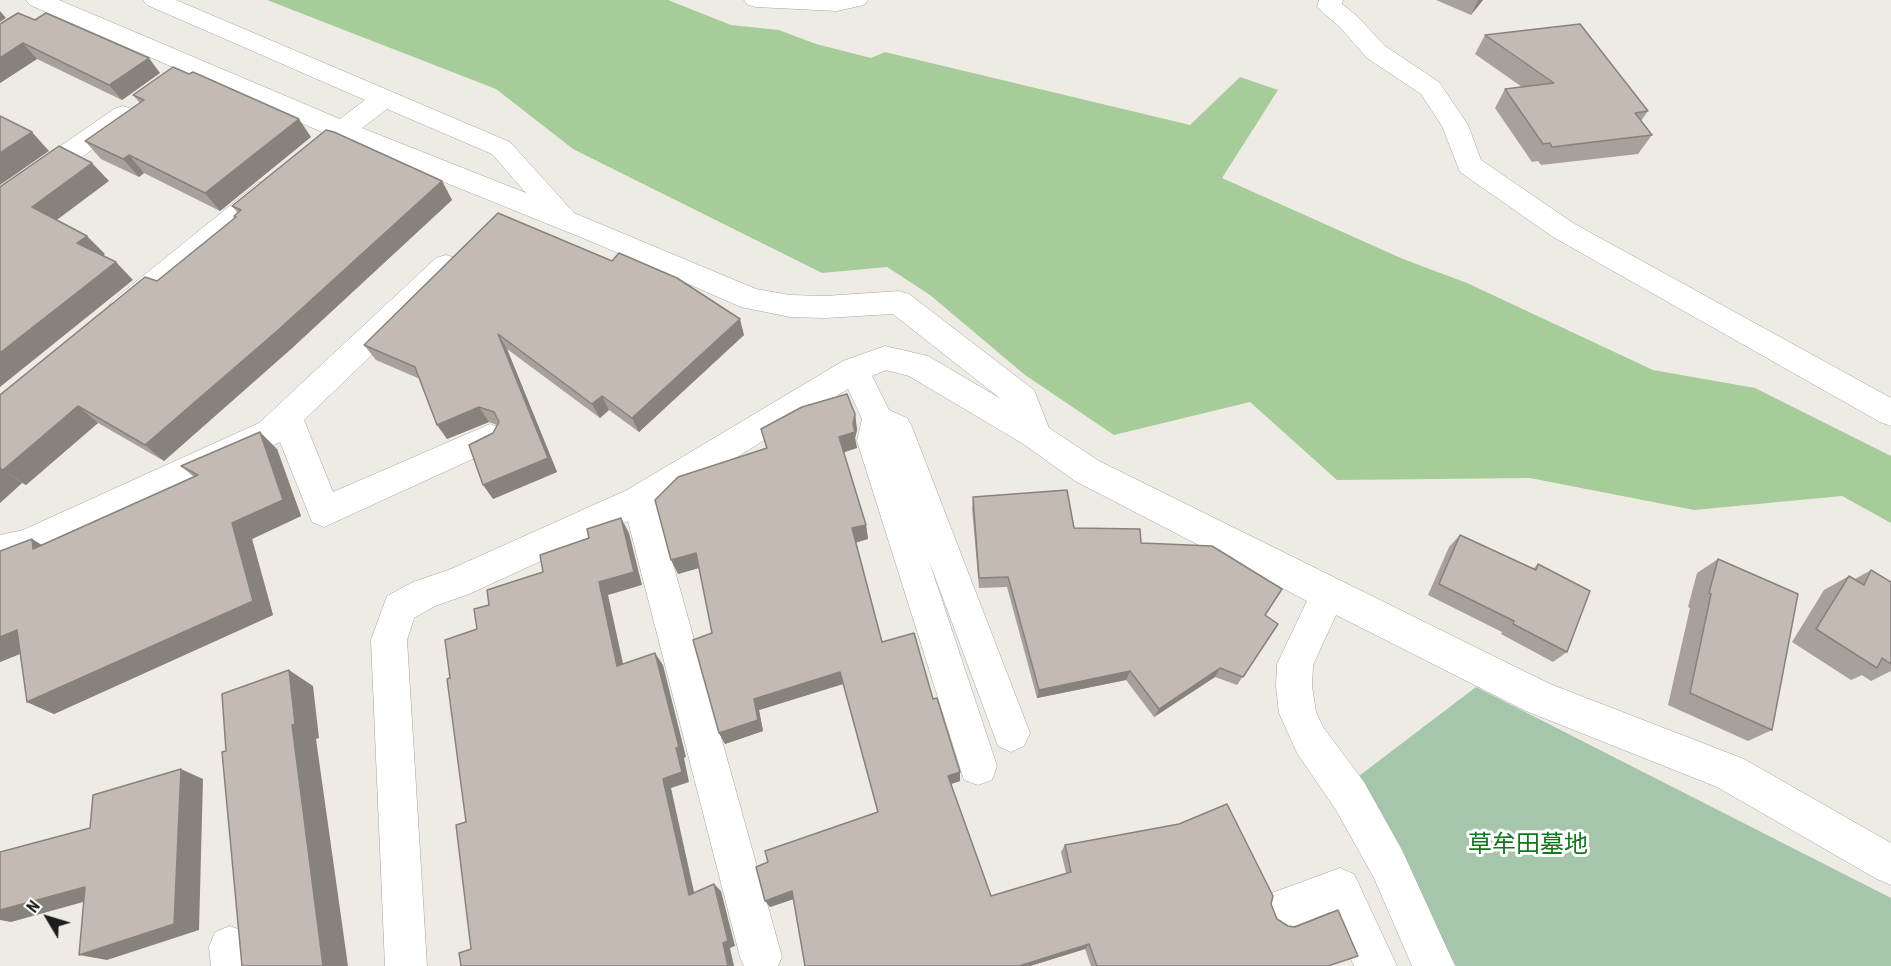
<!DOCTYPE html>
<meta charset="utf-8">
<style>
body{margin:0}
#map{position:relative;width:1891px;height:966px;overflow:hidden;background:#eeebe4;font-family:"Roboto Condensed",sans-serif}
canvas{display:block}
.north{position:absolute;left:18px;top:888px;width:60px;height:60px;-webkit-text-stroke:4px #fff;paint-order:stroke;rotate:308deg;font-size:16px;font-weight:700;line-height:24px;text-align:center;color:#1d1d1d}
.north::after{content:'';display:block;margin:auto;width:21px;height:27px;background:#1d1d1d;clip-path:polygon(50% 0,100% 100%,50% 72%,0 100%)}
</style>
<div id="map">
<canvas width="1891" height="966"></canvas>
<div class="north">N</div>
</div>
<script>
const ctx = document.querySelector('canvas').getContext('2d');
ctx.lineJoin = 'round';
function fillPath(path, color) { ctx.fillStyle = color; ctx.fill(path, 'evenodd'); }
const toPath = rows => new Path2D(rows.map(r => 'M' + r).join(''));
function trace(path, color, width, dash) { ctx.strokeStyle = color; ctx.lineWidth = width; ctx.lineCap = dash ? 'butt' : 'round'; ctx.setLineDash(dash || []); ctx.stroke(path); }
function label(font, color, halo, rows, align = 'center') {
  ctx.font = font + ' "Roboto Condensed","Noto Sans JP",sans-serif'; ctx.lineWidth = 6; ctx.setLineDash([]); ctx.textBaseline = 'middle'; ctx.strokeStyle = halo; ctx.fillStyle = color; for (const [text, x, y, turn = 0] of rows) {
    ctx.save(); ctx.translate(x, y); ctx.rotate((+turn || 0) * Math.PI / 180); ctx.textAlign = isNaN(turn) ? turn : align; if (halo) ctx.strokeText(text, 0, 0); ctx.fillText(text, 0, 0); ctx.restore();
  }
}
fillPath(toPath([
 [267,0,668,0,731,25,779,30,816,44,871,58,885,52,1190,125,1240,77,1278,90,1222,178,1403,259,1467,283,1653,370,1755,388,1891,456,1891,523,1842,496,1694,510,1530,478,1337,480,1250,402,1114,435,1025,375,930,295,887,267,822,273,573,149,496,89]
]), '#a6cc9a');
fillPath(toPath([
 [1476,687,1891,898,1891,966,1456,966,1355,779]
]), '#a6c6ac');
const minor = toPath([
 [26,0,59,0,340,119,365,100,147,5,143,0,176,0,510,142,574,213,756,289,790,295,825,296,899,291,909,294,1034,390,1049,428,1099,461,1550,684,1744,759,1891,843,1891,885,1877,879,1717,787,1526,711,1336,615,1313,665,1312,686,1316,712,1323,727,1364,782,1402,850,1455,966,1412,966,1374,878,1336,810,1297,753,1279,713,1276,686,1277,664,1307,601,1075,481,1025,445,909,376,886,370,872,376,889,410,907,418,912,427,1030,733,1024,746,1011,752,998,746,928,558,997,766,992,780,978,785,964,780,857,441,862,419,848,389,657,506,782,957,778,966,744,966,740,957,628,521,469,594,435,606,414,618,407,640,427,966,385,966,371,640,387,596,413,582,451,569,627,490,843,361,885,346,928,356,1001,399,893,314,825,318,790,317,741,307,595,243,345,142,336,148,327,151,318,148,314,142,322,132,30,5,26,0],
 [387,109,492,154,526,193,362,128,387,109],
 [744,0,868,0,864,5,837,11,756,7,748,5,744,0],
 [1319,0,1343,0,1342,4,1357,16,1385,46,1439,82,1468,125,1481,160,1573,223,1891,398,1891,426,1880,422,1553,237,1460,172,1442,126,1421,94,1367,58,1339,26,1321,11,1317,6,1319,0],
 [123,106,132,109,136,115,132,121,10,209,0,212,0,188,114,109,123,106],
 [268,180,278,183,282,190,278,197,132,317,122,320,112,317,107,309,112,301,258,183,268,180],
 [446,255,456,258,460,266,456,274,304,420,333,492,490,424,501,428,506,437,501,446,324,527,312,522,280,442,39,555,0,565,0,535,23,530,259,423,436,258,446,255],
 [1340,868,1354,874,1397,966,1354,966,1330,912,1284,930,1269,924,1263,909,1269,894,1340,868],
 [230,926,245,932,251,947,253,966,211,966,209,947,215,932,230,926]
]);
trace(minor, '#a4a4a4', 1);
fillPath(minor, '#fff');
fillPath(toPath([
 [1436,0,1483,0,1471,15],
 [0,24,160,73,122,100,37,59,0,83],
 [1485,35,1648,111,1641,121,1652,135,1638,154,1541,165,1538,161,1532,162,1495,108,1505,89,1522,87,1475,54],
 [133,95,311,137,220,211,144,173,139,177,101,159,85,141,140,103],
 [442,181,452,200,291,349,164,461,98,423,26,485,22,483,0,503,0,395,157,281,235,218,234,216,238,213,232,206],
 [498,213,744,335,639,432,609,410,600,418,507,349,557,472,493,499,493,433,497,425,489,422,447,439,420,379,376,360,364,345],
 [855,414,857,430,855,438,857,448,844,452,866,525,868,539,856,542,882,642,933,699,960,772,960,781,951,784,991,896,1066,873,1061,852,1065,845,1271,904,1277,919,1329,966,1091,966,1085,949,1030,966,805,966,793,899,770,907,768,862,878,812,843,684,759,710,763,731,725,744,719,733,712,633,699,568,678,574,766,448,761,429],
 [277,449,301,516,252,539,273,615,54,714,27,702,20,654,0,662,42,545,194,477,181,466],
 [973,497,1074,528,1141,543,1278,624,1237,685,1215,677,1154,717,1126,680,1037,698,1007,587,979,588,972,509],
 [1460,535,1533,569,1538,564,1567,652,1553,662,1501,634,1502,632,1428,595,1449,547],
 [1718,559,1772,730,1748,741,1668,705,1690,608,1688,607,1697,573],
 [1871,570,1891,582,1891,671,1871,681,1862,675,1851,680,1792,642,1824,590,1849,576,1855,579]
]), '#a8a09a');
fillPath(toPath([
 [1478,0,1483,0,1471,15],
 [0,11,6,18,0,22],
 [23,43,37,59,0,83,0,58],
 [149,58,160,73,122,100,109,85],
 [299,119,311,137,220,211,205,193],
 [32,132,49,151,0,185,0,153],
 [129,155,144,173,139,177,123,159],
 [92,163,109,181,50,225,32,207],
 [442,181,452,200,291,349,164,461,145,445],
 [87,236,105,254,96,261,77,243],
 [116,262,133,280,0,387,0,353],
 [740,319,744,335,639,432,632,418],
 [498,334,507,349,557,472,493,499,483,485,548,458],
 [602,396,609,410,600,418,592,404],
 [78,406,98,423,26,485,3,470],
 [479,407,489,422,447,439,437,425],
 [855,414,857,430,855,438,857,448,842,453,839,437,853,424],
 [260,432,277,449,301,516,252,539,273,615,54,714,27,702,232,523],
 [0,468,22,483,0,503],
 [621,518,629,533,642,585,608,595,626,677,617,666,599,582],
 [866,525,868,539,855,543,852,528],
 [32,539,57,554,33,549],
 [696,553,702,567,678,574,671,560],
 [17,630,44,644,0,662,0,637],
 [655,653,663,665,686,757,684,758,689,782,671,788,696,901,689,895,663,779],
 [1220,668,1215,677,1154,717,1159,709],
 [289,670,313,686,319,738,316,739,348,966,323,966,292,725],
 [1130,671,1126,680,1037,698,1039,690],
 [840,672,843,684,759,710,763,731,725,744,719,733,754,699],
 [181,769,203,779,199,930,107,960,79,955],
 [960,772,960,781,948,785,948,776],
 [714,884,721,891,735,946,730,948,734,966,728,966,723,943],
 [85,887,112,894,11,922,0,920,0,910],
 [792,891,797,898,770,907,765,901],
 [1089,944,1085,949,1030,966,1019,966]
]), '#88827d');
const building = toPath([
 [18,13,35,20,46,13,149,58,109,85,23,43,0,58,0,24,18,13],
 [1580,24,1648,111,1635,113,1652,135,1552,147,1550,143,1543,144,1505,89,1554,83,1485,35,1580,24],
 [173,67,189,74,193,72,299,119,205,193,129,155,123,159,85,141,144,100,133,95,173,67],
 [0,116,32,132,0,153,0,116],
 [326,130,334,132,442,181,276,332,145,445,78,406,3,470,0,468,0,395,145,277,157,281,236,217,234,216,241,210,232,206,326,130],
 [59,146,92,163,32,207,87,236,77,243,116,262,0,353,0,187,59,146],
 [498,213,612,261,619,253,677,278,740,319,632,418,602,396,592,404,498,334,548,458,483,485,469,445,493,433,499,422,494,412,479,407,437,425,415,367,364,345,498,213],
 [847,394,855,414,853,424,855,432,839,437,866,525,852,528,882,642,914,633,933,699,937,698,960,772,948,776,991,896,1071,872,1065,845,1179,824,1227,804,1273,896,1271,904,1277,919,1288,926,1295,927,1338,910,1358,956,1328,966,1097,966,1089,944,1019,966,805,966,792,891,765,901,756,867,768,862,765,851,878,812,840,672,754,699,758,720,719,733,693,640,712,633,696,553,671,560,655,500,678,477,767,448,761,429,802,407,847,394],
 [260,432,283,500,232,523,253,601,27,702,17,630,0,637,0,551,32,539,33,549,198,475,181,466,260,432],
 [1067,490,1074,528,1140,529,1141,543,1212,546,1282,589,1265,615,1278,624,1243,677,1220,668,1159,709,1130,671,1039,690,1008,577,979,578,973,497,1067,490],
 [621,518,634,572,599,582,617,666,655,653,679,747,676,748,682,772,663,779,689,895,714,884,728,941,723,943,728,966,461,966,459,953,471,949,456,825,466,822,447,679,450,678,445,640,477,629,474,609,489,605,487,590,543,572,540,555,589,538,587,529,621,518],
 [1460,535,1536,570,1538,564,1590,591,1567,652,1513,624,1514,621,1439,584,1460,535],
 [1718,559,1798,594,1772,730,1690,693,1711,594,1709,593,1718,559],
 [1871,570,1891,582,1891,664,1882,658,1877,668,1816,629,1849,576,1864,585,1871,570],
 [289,670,295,724,292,725,323,966,242,966,222,752,226,751,222,694,289,670],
 [181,769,174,924,79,955,85,887,0,910,0,852,90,828,93,795,181,769]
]);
fillPath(building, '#c3bab3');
trace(building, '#88827d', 1.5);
label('24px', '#0f781d', '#fff', [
 ["草牟田墓地",1528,846]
]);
</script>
